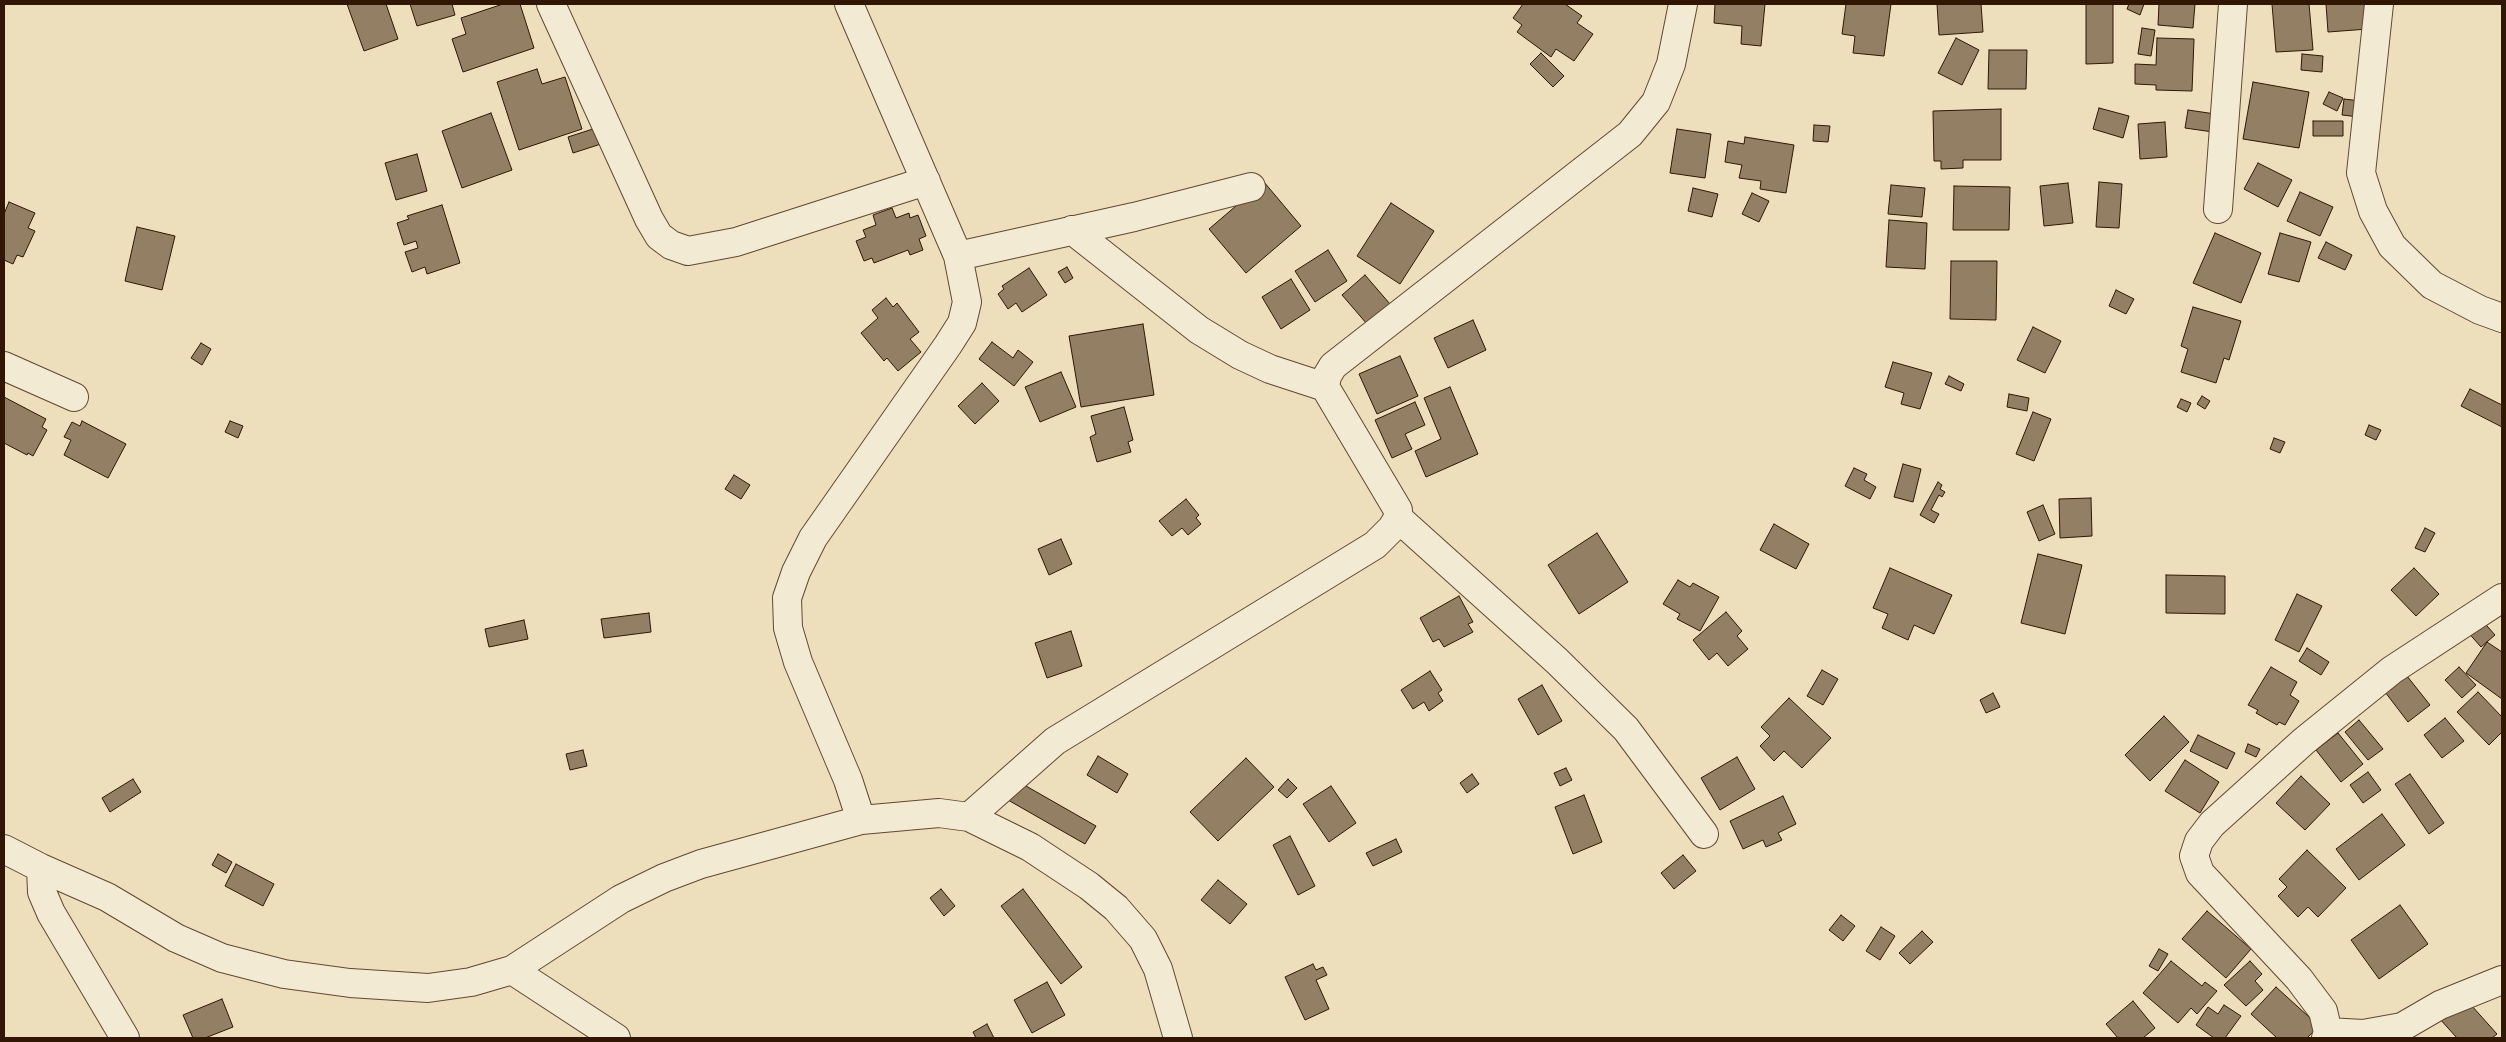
<!DOCTYPE html>
<style>
body{margin:0}
#map{position:relative;width:2506px;height:1042px;overflow:hidden;background:#eddfbc;font-family:"IM FELL French Canon",serif}
canvas{display:block}
.frame{position:absolute;inset:0;border:5px solid #321604;pointer-events:none}
</style>
<div id="map">
<canvas width="2506" height="1042"></canvas>
<div class="frame"></div>
</div>
<script>
const ctx = document.querySelector('canvas').getContext('2d');
ctx.lineJoin = 'round';
function fillPath(path, color) { ctx.fillStyle = color; ctx.fill(path, 'evenodd'); }
const toPath = rows => new Path2D(rows.map(r => 'M' + r).join(''));
function trace(path, color, width, dash) { ctx.strokeStyle = color; ctx.lineWidth = width; ctx.lineCap = dash ? 'butt' : 'round'; ctx.setLineDash(dash || []); ctx.stroke(path); }
const building = toPath([
 [347,4,386,4,398,39,364,51,347,4],
 [410,4,452,4,455,15,417,26,410,4],
 [503,4,520,4,534,48,463,72,452,39,466,34,461,18,503,4],
 [1523,4,1565,4,1582,16,1577,23,1593,34,1574,61,1556,49,1551,57,1517,32,1522,25,1513,18,1523,4],
 [1715,4,1765,4,1761,46,1741,44,1742,26,1714,23,1715,4],
 [1846,4,1891,4,1884,56,1853,53,1855,36,1842,34,1846,4],
 [1937,4,1981,4,1983,32,1939,35,1937,4],
 [2086,4,2113,4,2113,63,2086,64,2086,4],
 [2129,4,2144,4,2140,15,2127,9,2129,4],
 [2159,4,2195,4,2193,28,2158,25,2159,4],
 [2272,4,2309,4,2313,50,2276,52,2272,4],
 [2326,4,2366,4,2368,29,2328,32,2326,4],
 [2142,28,2155,30,2151,56,2138,54,2142,28],
 [1956,38,1979,50,1962,85,1938,73,1956,38],
 [2157,38,2194,39,2192,91,2156,90,2156,85,2135,84,2135,64,2156,65,2157,38],
 [1989,50,2027,50,2026,89,1988,89,1989,50],
 [1541,53,1564,76,1553,87,1530,64,1541,53],
 [2302,54,2323,56,2322,72,2301,70,2302,54],
 [537,69,542,84,565,77,582,129,519,150,497,82,537,69],
 [2253,82,2309,92,2299,148,2243,139,2253,82],
 [2329,92,2343,98,2337,111,2323,104,2329,92],
 [2344,99,2361,101,2359,117,2342,115,2344,99],
 [2099,108,2129,116,2123,138,2093,129,2099,108],
 [2001,109,2001,160,1963,160,1963,168,1941,169,1941,161,1934,161,1933,111,2001,109],
 [2188,110,2222,115,2220,133,2185,128,2188,110],
 [491,113,512,170,462,188,442,131,491,113],
 [2313,121,2343,121,2343,136,2313,136,2313,121],
 [2165,122,2167,157,2140,159,2138,124,2165,122],
 [1814,125,1830,126,1828,142,1813,141,1814,125],
 [596,128,601,144,573,153,568,137,596,128],
 [1677,129,1711,134,1705,178,1670,173,1677,129],
 [1745,137,1794,145,1786,193,1760,189,1761,181,1739,178,1742,165,1725,162,1728,141,1744,144,1745,137],
 [417,154,427,191,396,200,385,163,417,154],
 [2258,163,2292,180,2278,207,2244,189,2258,163],
 [1264,182,1301,226,1246,273,1209,229,1264,182],
 [2099,182,2122,184,2119,228,2096,227,2099,182],
 [2068,183,2073,223,2044,226,2040,186,2068,183],
 [1891,185,1925,188,1922,217,1888,214,1891,185],
 [1954,186,2010,187,2009,230,1953,230,1954,186],
 [1693,188,1718,194,1712,217,1688,211,1693,188],
 [2300,192,2333,207,2320,236,2287,221,2300,192],
 [1752,193,1769,201,1759,222,1742,214,1752,193],
 [9,202,35,213,28,228,35,231,23,257,17,255,13,264,4,260,4,214,9,202],
 [1391,203,1434,231,1400,284,1357,256,1391,203],
 [442,205,460,263,427,274,425,267,412,272,405,252,418,248,416,241,404,245,397,223,409,219,407,216,442,205],
 [892,208,896,218,909,213,910,218,918,215,926,236,919,239,923,250,910,255,908,250,874,263,872,258,864,261,856,241,866,237,863,230,876,225,873,215,892,208],
 [1889,220,1927,223,1925,269,1886,267,1889,220],
 [137,227,175,236,162,290,125,281,137,227],
 [2215,233,2261,253,2241,303,2193,283,2215,233],
 [2280,233,2311,242,2299,282,2268,274,2280,233],
 [2326,242,2352,255,2345,270,2318,258,2326,242],
 [1328,250,1347,281,1315,302,1295,271,1328,250],
 [1951,261,1997,261,1996,320,1950,319,1951,261],
 [1067,267,1073,278,1065,283,1058,272,1067,267],
 [1029,268,1047,295,1022,312,1016,303,1008,309,998,294,1004,289,1002,286,1029,268],
 [1365,275,1390,304,1367,324,1342,295,1365,275],
 [1291,279,1310,310,1281,329,1262,297,1291,279],
 [2116,290,2134,299,2126,314,2109,306,2116,290],
 [886,298,893,307,897,303,919,332,910,339,921,352,898,371,887,358,884,361,861,333,878,318,872,310,886,298],
 [2193,307,2241,321,2229,360,2224,358,2216,383,2181,372,2188,349,2181,346,2193,307],
 [1473,320,1486,350,1448,368,1434,338,1473,320],
 [1143,324,1154,395,1081,407,1069,336,1143,324],
 [2033,327,2061,341,2045,373,2017,360,2033,327],
 [992,342,1013,358,1018,350,1033,362,1014,386,979,359,992,342],
 [201,343,211,349,202,365,191,358,201,343],
 [1400,356,1418,396,1377,414,1359,374,1400,356],
 [1893,362,1932,373,1920,409,1901,404,1904,393,1885,387,1893,362],
 [1061,372,1076,407,1040,422,1025,387,1061,372],
 [1949,376,1964,384,1961,391,1945,384,1949,376],
 [982,383,999,401,975,424,958,406,982,383],
 [1450,387,1478,454,1426,477,1415,451,1441,439,1424,398,1450,387],
 [2470,389,2502,405,2502,427,2461,406,2470,389],
 [2009,394,2029,398,2027,411,2007,407,2009,394],
 [2202,396,2210,401,2205,409,2197,404,2202,396],
 [4,397,46,419,42,427,47,430,33,456,28,453,27,455,4,443,4,397],
 [2181,399,2191,403,2187,412,2177,407,2181,399],
 [1415,402,1425,425,1405,434,1412,449,1392,458,1375,420,1415,402],
 [1124,407,1133,440,1128,442,1131,452,1097,462,1090,437,1096,434,1091,416,1124,407],
 [2033,412,2051,419,2034,461,2016,454,2033,412],
 [82,421,126,444,108,478,64,455,71,440,64,437,72,422,80,426,82,421],
 [230,421,243,426,238,438,225,432,230,421],
 [2369,425,2381,430,2376,440,2365,435,2369,425],
 [2274,438,2285,442,2280,453,2270,449,2274,438],
 [1903,464,1921,469,1913,502,1894,497,1903,464],
 [1854,468,1867,474,1864,480,1876,487,1870,499,1845,486,1854,468],
 [734,475,750,485,741,499,725,489,734,475],
 [1938,482,1942,485,1940,489,1945,492,1942,497,1939,495,1931,510,1939,514,1934,523,1920,515,1938,482],
 [2091,498,2092,536,2060,538,2059,499,2091,498],
 [1186,499,1199,515,1196,518,1201,524,1188,535,1182,528,1172,536,1159,521,1186,499],
 [2043,505,2055,534,2039,541,2027,512,2043,505],
 [1774,524,1809,544,1796,569,1760,550,1774,524],
 [2425,528,2435,533,2425,552,2415,548,2425,528],
 [1597,533,1628,582,1579,614,1548,565,1597,533],
 [1061,539,1072,564,1049,575,1038,549,1061,539],
 [2038,554,2082,565,2065,634,2021,623,2038,554],
 [1890,568,1952,595,1934,634,1914,625,1908,640,1882,628,1888,614,1873,608,1890,568],
 [2414,568,2439,594,2416,616,2391,590,2414,568],
 [2166,575,2225,576,2225,614,2166,613,2166,575],
 [1678,580,1690,587,1693,583,1719,597,1700,631,1677,619,1680,614,1663,604,1678,580],
 [2297,594,2322,606,2299,652,2275,640,2297,594],
 [1459,596,1473,622,1468,624,1473,632,1444,647,1439,639,1433,642,1420,618,1459,596],
 [1726,612,1742,631,1737,636,1748,649,1728,666,1717,653,1709,660,1693,640,1726,612],
 [649,613,651,632,604,638,601,619,649,613],
 [2480,618,2495,635,2481,647,2466,630,2480,618],
 [524,620,528,639,489,647,485,629,524,620],
 [1071,631,1082,666,1047,678,1035,643,1071,631],
 [2487,642,2502,652,2502,699,2466,673,2487,642],
 [2307,648,2329,662,2321,675,2299,661,2307,648],
 [2271,667,2297,682,2290,695,2299,701,2285,725,2279,722,2277,725,2256,713,2258,710,2248,705,2271,667],
 [2459,667,2476,685,2462,698,2445,680,2459,667],
 [1822,670,1838,679,1823,705,1807,696,1822,670],
 [1430,671,1442,690,1438,693,1443,701,1429,711,1424,702,1413,709,1401,690,1430,671],
 [2403,671,2430,705,2408,722,2382,688,2403,671],
 [1542,685,1562,721,1538,735,1518,699,1542,685],
 [2478,692,2502,717,2502,732,2489,745,2457,712,2478,692],
 [1993,693,2000,707,1986,713,1980,700,1993,693],
 [1789,698,1831,738,1802,768,1784,751,1774,761,1760,746,1770,736,1761,727,1789,698],
 [2164,716,2189,742,2150,781,2125,755,2164,716],
 [2445,718,2464,741,2442,758,2424,735,2445,718],
 [2359,720,2383,749,2368,760,2345,732,2359,720],
 [2338,733,2363,764,2341,782,2316,750,2338,733],
 [2198,735,2235,753,2227,769,2190,751,2198,735],
 [2248,744,2260,749,2256,757,2245,752,2248,744],
 [583,750,587,766,570,770,566,754,583,750],
 [1098,756,1128,774,1117,793,1087,775,1098,756],
 [1737,757,1755,789,1720,810,1701,778,1737,757],
 [1246,758,1274,787,1218,841,1190,812,1246,758],
 [2185,760,2219,782,2200,813,2165,791,2185,760],
 [1566,768,1572,780,1560,786,1554,773,1566,768],
 [2368,772,2381,790,2363,803,2350,785,2368,772],
 [1472,774,1479,784,1467,793,1460,783,1472,774],
 [2410,774,2444,823,2429,834,2395,784,2410,774],
 [2301,776,2330,804,2305,830,2276,803,2301,776],
 [133,779,141,792,110,812,102,798,133,779],
 [1288,779,1297,788,1287,798,1278,790,1288,779],
 [1019,782,1096,826,1085,844,1008,800,1019,782],
 [1331,786,1356,823,1329,842,1303,804,1331,786],
 [1584,795,1602,842,1573,854,1555,807,1584,795],
 [1783,796,1796,824,1778,833,1782,840,1766,847,1763,840,1743,849,1730,821,1783,796],
 [2382,814,2405,845,2359,880,2336,849,2382,814],
 [1290,836,1315,886,1298,895,1273,845,1290,836],
 [1396,839,1402,852,1373,866,1366,853,1396,839],
 [2307,850,2346,888,2318,917,2308,907,2298,917,2278,896,2287,887,2279,879,2307,850],
 [218,854,232,862,226,873,212,865,218,854],
 [1683,855,1696,871,1674,889,1661,873,1683,855],
 [236,864,274,884,263,906,225,886,236,864],
 [1218,880,1247,904,1230,924,1201,900,1218,880],
 [941,889,955,906,944,916,930,898,941,889],
 [1023,889,1082,967,1061,984,1001,906,1023,889],
 [2400,905,2428,944,2379,979,2351,940,2400,905],
 [2207,911,2251,949,2226,978,2182,939,2207,911],
 [1841,915,1855,926,1843,941,1829,930,1841,915],
 [1881,927,1895,936,1880,960,1866,951,1881,927],
 [1922,931,1933,942,1910,964,1899,953,1922,931],
 [2159,949,2168,954,2158,971,2149,966,2159,949],
 [2171,961,2202,986,2205,982,2217,991,2197,1014,2191,1008,2178,1023,2143,993,2171,961],
 [2250,961,2262,974,2255,981,2263,990,2246,1006,2224,985,2250,961],
 [1313,964,1316,970,1323,967,1327,975,1316,980,1329,1009,1305,1020,1285,977,1313,964],
 [1047,982,1065,1015,1032,1033,1014,1000,1047,982],
 [2276,987,2319,1026,2307,1038,2277,1038,2251,1014,2276,987],
 [2463,996,2497,1034,2492,1038,2457,1038,2439,1018,2463,996],
 [222,999,233,1027,205,1038,193,1038,183,1015,222,999],
 [2133,1001,2155,1028,2143,1038,2118,1038,2106,1024,2133,1001],
 [2224,1005,2241,1016,2225,1038,2214,1038,2196,1025,2208,1007,2218,1014,2224,1005],
 [987,1024,994,1038,976,1038,973,1032,987,1024]
]);
fillPath(building, '#937f64');
trace(building, '#321604', 1);
const minor = toPath([
 [551,4,649,219,659,236,671,245,688,251,736,242,926,181],
 [849,4,958,256,967,302,962,323,948,345,813,538,796,572,787,598,788,628,798,662,848,780,861,820],
 [2379,4,2361,173,2373,211,2392,246,2432,285,2480,310,2502,318],
 [2218,209,2233,4],
 [1072,230,1199,330,1240,355,1270,369,1325,387],
 [958,256,1134,217,1251,187],
 [4,366,74,397],
 [1398,518,1557,661,1626,729,1704,834],
 [969,817,1055,741,1375,545,1392,528,1398,518,1398,510,1325,387,1327,376,1333,366,1630,134,1656,102,1671,64,1683,4],
 [4,849,41,868,107,897,176,938,222,958,284,974,350,983,428,988,471,982,512,970,621,899,664,878,701,864,861,820,939,813,969,817,1030,847,1089,886,1116,908,1143,939,1158,969,1178,1038],
 [41,868,42,892,51,913,125,1038],
 [512,970,616,1038],
 [2328,1032,2363,1034,2402,1027,2440,1005,2502,980],
 [2326,1038,2328,1032,2323,1011,2299,979,2200,873,2194,856,2199,841,2212,824,2304,741,2392,670,2502,598]
]);
trace(minor, '#614832', 30);
trace(minor, '#f3ead3', 28);
</script>
